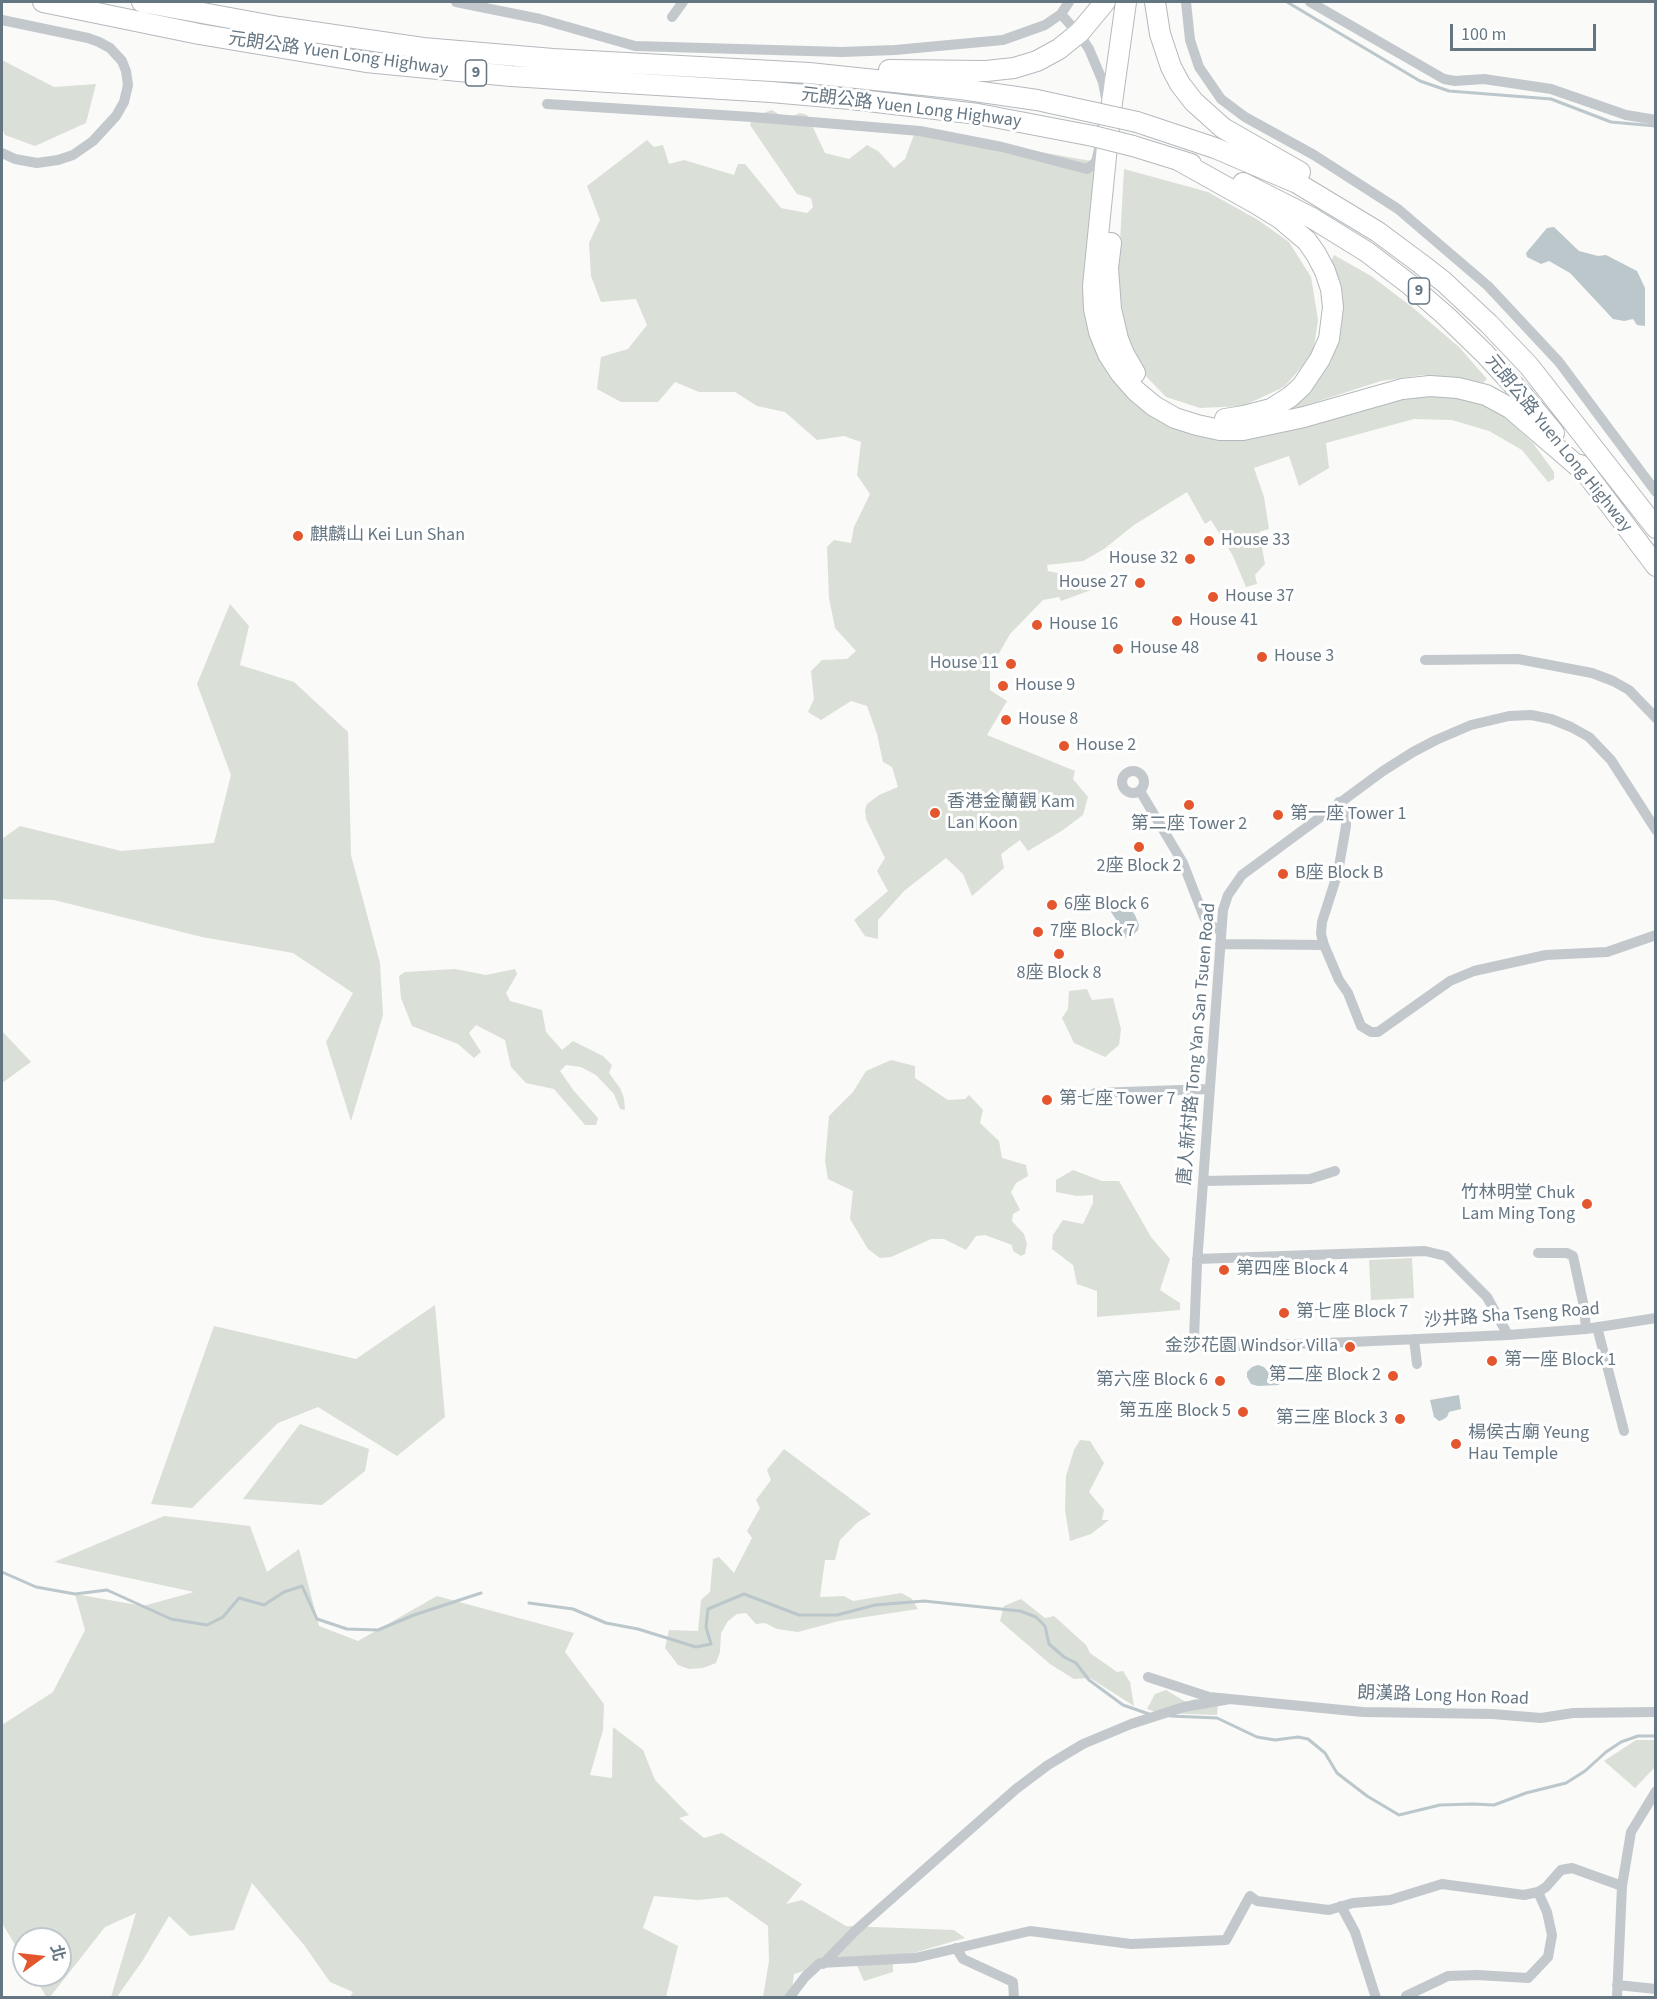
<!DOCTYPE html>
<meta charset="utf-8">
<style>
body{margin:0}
#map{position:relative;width:1657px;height:1999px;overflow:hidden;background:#fafaf8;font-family:"Source Sans 3","Noto Sans TC",sans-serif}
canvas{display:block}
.frame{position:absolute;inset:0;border:3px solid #657683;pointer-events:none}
.north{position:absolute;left:12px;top:1927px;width:60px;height:60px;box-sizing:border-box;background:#fff;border:2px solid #c1c8cd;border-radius:50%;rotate:75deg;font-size:16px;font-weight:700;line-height:24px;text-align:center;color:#657683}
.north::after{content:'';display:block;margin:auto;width:21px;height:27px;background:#e4572e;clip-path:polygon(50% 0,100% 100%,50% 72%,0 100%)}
.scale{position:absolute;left:1450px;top:24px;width:146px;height:27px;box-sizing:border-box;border:3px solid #657683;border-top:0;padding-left:8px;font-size:18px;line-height:21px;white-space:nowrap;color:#657683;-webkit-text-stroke:4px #fff;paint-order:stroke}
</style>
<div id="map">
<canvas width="1657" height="1999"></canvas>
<div class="frame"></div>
<div class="north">北</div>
<div class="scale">100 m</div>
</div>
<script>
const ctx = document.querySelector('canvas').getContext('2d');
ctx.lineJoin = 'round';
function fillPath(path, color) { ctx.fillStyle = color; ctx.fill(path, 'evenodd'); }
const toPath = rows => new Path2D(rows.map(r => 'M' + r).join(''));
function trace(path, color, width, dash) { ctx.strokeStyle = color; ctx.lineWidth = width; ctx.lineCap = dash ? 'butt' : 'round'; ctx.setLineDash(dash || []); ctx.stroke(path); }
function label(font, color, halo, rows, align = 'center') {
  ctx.font = font + ' "Source Sans 3","Noto Sans TC",sans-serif'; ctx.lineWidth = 6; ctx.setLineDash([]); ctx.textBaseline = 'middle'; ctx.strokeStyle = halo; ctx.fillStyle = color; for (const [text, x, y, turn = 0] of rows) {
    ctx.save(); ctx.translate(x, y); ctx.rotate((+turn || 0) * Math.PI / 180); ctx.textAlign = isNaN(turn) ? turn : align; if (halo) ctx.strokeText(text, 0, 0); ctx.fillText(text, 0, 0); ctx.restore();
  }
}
fillPath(toPath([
 [2,60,54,87,96,84,86,123,35,146,5,135,2,128],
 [772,110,786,119,800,113,807,115,825,153,849,159,867,145,878,151,894,168,905,159,915,132,979,141,1102,163,1091,251,1141,404,1218,429,1425,391,1464,395,1502,415,1533,443,1554,472,1554,479,1548,482,1522,450,1489,431,1452,420,1414,419,1326,443,1329,468,1299,486,1289,456,1254,468,1264,497,1269,529,1259,532,1265,564,1255,575,1257,584,1246,587,1233,556,1211,520,1205,524,1187,492,1134,525,1104,549,1083,561,1047,565,1048,571,1072,576,1075,580,1089,581,1091,590,1061,601,1059,597,1043,600,1010,634,990,669,990,690,1007,701,987,735,1075,771,1073,779,1088,797,1083,815,1063,830,1028,851,1020,840,1001,854,1004,868,972,896,963,874,946,858,904,891,878,920,878,939,865,936,854,920,888,891,877,871,885,858,866,819,865,810,867,804,879,795,898,787,892,767,883,762,877,734,867,706,851,701,821,720,808,712,814,699,811,671,822,660,847,659,856,651,835,628,829,598,827,547,834,540,851,543,854,527,870,494,857,475,861,442,844,436,817,440,785,412,757,406,735,392,699,392,675,382,658,402,621,402,597,389,601,357,628,349,647,325,636,299,601,302,591,276,589,243,600,220,587,186,647,140,654,147,663,145,669,164,684,160,734,175,738,164,745,164,781,208,807,213,813,207,811,198,797,194,750,125,754,116],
 [1124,169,1208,192,1258,220,1289,242,1311,277,1318,320,1313,354,1284,387,1243,406,1200,408,1166,397,1141,371,1122,338,1117,297],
 [1334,255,1371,276,1412,307,1459,347,1487,379,1483,383,1462,378,1422,375,1381,381,1288,411,1285,406,1307,388,1331,362,1341,326,1338,296,1331,261],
 [230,604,249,626,240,665,294,682,348,732,351,855,380,963,383,1015,351,1121,326,1042,353,993,293,953,202,937,54,900,2,899,2,839,20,826,121,851,214,843,231,775,197,684],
 [455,969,486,975,515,969,517,974,506,993,510,1001,542,1010,546,1032,562,1050,573,1041,603,1056,612,1065,609,1073,620,1088,624,1098,625,1110,620,1109,614,1094,596,1075,581,1067,566,1065,560,1071,574,1091,598,1118,596,1125,585,1125,554,1089,526,1083,511,1067,505,1040,476,1025,469,1033,481,1052,474,1058,458,1044,412,1026,401,998,399,976,405,972],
 [1087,989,1092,1000,1113,998,1121,1029,1119,1045,1105,1057,1074,1043,1062,1018,1068,1009,1069,991],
 [2,1031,31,1062,2,1083],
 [891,1060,915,1066,915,1078,948,1100,965,1099,969,1095,983,1110,980,1123,999,1141,1002,1158,1026,1165,1028,1176,1016,1183,1011,1192,1020,1210,1013,1214,1012,1221,1024,1234,1027,1244,1025,1254,1021,1256,1013,1251,1012,1245,985,1235,976,1236,966,1250,944,1239,931,1239,891,1257,880,1258,868,1249,850,1219,853,1191,828,1179,825,1161,829,1116,853,1092,866,1071],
 [1073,1170,1102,1181,1119,1181,1151,1237,1170,1259,1160,1290,1180,1303,1180,1310,1097,1317,1097,1291,1077,1284,1073,1265,1052,1249,1053,1235,1063,1220,1083,1224,1093,1203,1093,1195,1077,1196,1056,1192,1056,1180],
 [1412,1258,1414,1298,1371,1300,1369,1260],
 [435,1305,445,1417,397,1456,318,1407,278,1423,192,1508,151,1504,214,1326,356,1359],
 [300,1424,369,1449,365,1471,322,1505,243,1499],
 [1080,1440,1090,1441,1104,1463,1089,1492,1104,1510,1102,1520,1109,1520,1091,1534,1070,1541,1065,1510,1066,1476,1074,1450],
 [784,1449,871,1514,858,1522,840,1540,835,1560,825,1560,820,1597,844,1596,853,1601,901,1593,911,1598,918,1609,839,1621,798,1632,777,1629,765,1623,756,1624,746,1613,737,1614,728,1621,721,1633,720,1652,716,1663,703,1668,689,1669,678,1665,665,1648,669,1630,698,1631,701,1600,710,1592,713,1559,719,1557,734,1573,752,1538,747,1531,760,1508,756,1500,771,1480,767,1470],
 [164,1516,250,1526,267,1572,299,1549,319,1626,358,1641,437,1596,574,1633,565,1652,604,1704,603,1730,590,1775,612,1778,613,1727,643,1750,655,1780,689,1815,679,1818,704,1838,722,1833,802,1884,786,1904,802,1900,846,1926,954,1930,965,1938,893,1959,893,1972,864,1981,853,1957,794,1974,791,1997,763,1997,769,1961,768,1926,727,1897,698,1900,654,1896,643,1928,678,1946,666,1997,350,1997,353,1992,330,1982,304,1945,252,1883,234,1930,190,1936,169,1916,143,1960,117,1997,111,1997,136,1913,105,1927,50,1997,47,1998,33,1975,60,1975,60,1939,24,1939,24,1960,2,1923,2,1725,53,1692,85,1630,75,1594,143,1606,194,1592,54,1562],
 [1021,1599,1045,1618,1054,1616,1086,1645,1090,1653,1117,1672,1123,1671,1130,1682,1134,1706,1090,1678,1074,1679,1050,1664,1000,1621,1004,1606],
 [1166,1690,1186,1702,1195,1699,1218,1704,1217,1715,1159,1713,1147,1709,1155,1694],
 [1636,1740,1655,1740,1656,1766,1635,1788,1604,1761]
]), '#dadfd7');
fillPath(toPath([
 [1554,227,1579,251,1598,256,1606,255,1637,271,1645,288,1645,326,1637,325,1633,319,1624,321,1613,319,1570,273,1549,261,1541,264,1527,257,1526,253,1547,228],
 [1115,903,1121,903,1127,907,1129,907,1135,915,1139,925,1138,930,1133,935,1125,938,1123,934,1117,932,1116,925,1117,921,1111,912],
 [1258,1365,1264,1367,1270,1374,1281,1375,1283,1377,1283,1382,1278,1385,1258,1386,1251,1384,1247,1377,1247,1372,1252,1367],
 [1459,1395,1461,1409,1449,1412,1447,1417,1442,1420,1439,1421,1434,1417,1430,1400]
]), '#bbc7cb');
trace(toPath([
 [1287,2,1420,81,1449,91,1551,99,1611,122,1656,126],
 [2,1572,36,1587,75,1594,107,1590,171,1619,207,1625,223,1617,239,1598,264,1605,284,1592,302,1586,317,1619,347,1629,378,1630,414,1615,481,1593],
 [529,1603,573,1609,606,1623,638,1629,696,1647,711,1644,706,1627,708,1609,744,1594,799,1615,837,1615,875,1605,924,1601,1020,1611,1036,1617,1045,1626,1049,1644,1064,1657,1076,1663,1089,1680,1123,1705,1149,1714],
 [1170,1716,1217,1718,1257,1737,1275,1740,1298,1737,1308,1739,1325,1753,1337,1773,1367,1796,1399,1815,1440,1805,1473,1804,1494,1805,1526,1793,1566,1783,1585,1771,1606,1752,1621,1742,1638,1736,1656,1736]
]), '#bbc7cb', 3);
const motorway = toPath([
 [43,2,199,34,366,62,511,76,771,92,851,99,978,114,1093,136],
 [142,2,279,27,423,48,553,59,809,73,961,89,1037,100,1096,113],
 [1126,2,1110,117,1093,286,1094,309,1099,332,1108,354,1121,374,1136,391,1154,406,1175,418,1197,425,1220,430,1243,430,1304,417,1402,389,1430,386,1458,388,1486,395,1510,408,1588,475],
 [1155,2,1160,34,1171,67,1180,84,1194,102,1223,128,1300,172],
 [889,70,986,71,1014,68,1037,61,1059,49,1080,32,1105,2],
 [1137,122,1215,148,1297,183,1378,232,1421,264,1444,282,1489,324,1529,366,1656,528],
 [1133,146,1191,164],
 [1178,160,1255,203,1281,219,1307,241,1316,254,1325,271,1331,289,1333,307,1329,339,1320,359,1302,386,1290,397,1271,409,1244,416,1225,419],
 [1243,183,1312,218,1367,252,1409,284,1446,316,1485,354,1521,393,1554,433],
 [1111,243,1108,268,1111,309,1118,339,1124,354,1135,373],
 [1580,465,1656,566]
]);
trace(motorway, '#b4b9bd', 22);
trace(toPath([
 [456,2,540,19,635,46,842,52,895,50,1003,40,1045,25,1061,14,1069,2],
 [1186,2,1190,40,1199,67,1221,99,1245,117,1314,155,1398,209,1488,286,1559,362,1656,492],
 [1310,2,1444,79,1455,81,1484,79,1551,89,1626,115,1656,120],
 [1061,14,1076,31],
 [672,17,683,2],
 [2,20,88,38,99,42,110,48,122,61,126,71,128,85,124,102,116,116,93,141,73,155,58,160,37,163,15,159,2,153],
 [1083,40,1089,49,1103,82,1106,98],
 [547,104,752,117,920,131,1002,147,1087,169,1096,162,1099,149],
 [1425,660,1518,659,1592,673,1613,681,1629,690,1656,718],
 '1122 782a11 11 0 1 1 22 0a11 11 0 1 1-22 0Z',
 [1140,791,1183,863,1204,917,1212,926,1221,931],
 [1656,830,1611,760,1589,737,1571,727,1551,719,1531,715,1509,716,1471,725,1436,740,1413,752,1383,771,1242,875,1228,895,1223,910,1197,1264,1194,1338,1203,1346,1210,1347,1351,1342,1508,1335,1586,1329,1656,1318],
 [1220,944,1324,945,1321,934,1322,922,1338,872,1346,826,1346,813,1339,802],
 [1324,945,1339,980,1348,993,1361,1026,1371,1032,1378,1032,1450,981,1474,971,1546,955,1607,952,1656,935],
 [1095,1093,1209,1089],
 [1203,1181,1310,1179,1335,1171],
 [1538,1253,1567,1253,1573,1256,1584,1307,1586,1329],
 [1197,1259,1425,1251,1446,1256,1487,1297,1508,1335],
 [1597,1327,1624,1431],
 [1414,1339,1417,1364],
 [1148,1677,1209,1697,1363,1712,1492,1714,1541,1718,1573,1713,1656,1712],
 [1341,1906,1355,1932,1376,1998],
 [956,1948,963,1959,1013,1982,1014,1998],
 [823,1964,856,1930,1016,1789,1048,1765,1083,1744,1131,1724,1184,1707,1230,1699],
 [1617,1985,1656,1989],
 [1406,1996,1448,1976,1477,1975,1528,1978,1548,1957,1552,1935,1547,1912,1538,1892],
 [789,1998,805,1977,820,1963,915,1958,1030,1931,1131,1944,1226,1940,1250,1896,1257,1901,1329,1910,1353,1903,1390,1900,1442,1884,1524,1895,1538,1892,1546,1887,1561,1870,1572,1868,1622,1886],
 [1617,1998,1622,1886,1631,1832,1656,1791]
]), '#c3c8cc', 10);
trace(motorway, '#fff', 20);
const motorwayBridge = toPath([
 [1096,113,1137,122],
 [1093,136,1133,146]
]);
trace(motorwayBridge, '#b4b9bd', 22, []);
trace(motorwayBridge, '#fff', 20);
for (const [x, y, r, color] of [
 [298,536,6,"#e4572e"],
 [1209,541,6,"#e4572e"],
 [1190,559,6,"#e4572e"],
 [1140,583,6,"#e4572e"],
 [1213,597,6,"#e4572e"],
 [1177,621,6,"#e4572e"],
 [1037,625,6,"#e4572e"],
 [1118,649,6,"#e4572e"],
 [1262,657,6,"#e4572e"],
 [1011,664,6,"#e4572e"],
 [1003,686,6,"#e4572e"],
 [1006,720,6,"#e4572e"],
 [1064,746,6,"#e4572e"],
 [1189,805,6,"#e4572e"],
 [935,813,6,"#e4572e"],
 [1278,815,6,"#e4572e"],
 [1139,847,6,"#e4572e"],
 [1283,874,6,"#e4572e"],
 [1052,905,6,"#e4572e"],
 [1038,932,6,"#e4572e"],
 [1059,954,6,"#e4572e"],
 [1047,1100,6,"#e4572e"],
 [1587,1204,6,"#e4572e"],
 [1224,1270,6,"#e4572e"],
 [1284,1313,6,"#e4572e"],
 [1350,1347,6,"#e4572e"],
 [1492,1361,6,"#e4572e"],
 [1393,1376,6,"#e4572e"],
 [1220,1381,6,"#e4572e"],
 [1243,1412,6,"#e4572e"],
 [1400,1419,6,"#e4572e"],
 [1456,1444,6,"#e4572e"]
]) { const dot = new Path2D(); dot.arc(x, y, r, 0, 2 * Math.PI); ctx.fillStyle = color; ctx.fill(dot); trace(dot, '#fff', 2); }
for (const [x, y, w] of [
 [476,73,21],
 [1419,291,21]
]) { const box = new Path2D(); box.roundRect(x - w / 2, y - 13, w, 26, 4.5); ctx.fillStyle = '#fff'; ctx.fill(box); trace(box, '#657683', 1.5); }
label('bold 16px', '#657683', null, [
 ["9",476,73],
 ["9",1419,291]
]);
label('18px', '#657683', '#fff', [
 ["元朗公路 Yuen Long Highway",338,55,8],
 ["元朗公路 Yuen Long Highway",911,109,7],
 ["元朗公路 Yuen Long Highway",1558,444,51],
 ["唐人新村路 Tong Yan San Tsuen Road",1198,1044,-85],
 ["沙井路 Sha Tseng Road",1512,1316,-4],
 ["朗漢路 Long Hon Road",1443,1697,2]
]);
label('18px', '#657683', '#fff', [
 ["麒麟山 Kei Lun Shan",310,536],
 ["House 33",1221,541],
 ["House 32",1178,559,"right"],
 ["House 27",1128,583,"right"],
 ["House 37",1225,597],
 ["House 41",1189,621],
 ["House 16",1049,625],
 ["House 48",1130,649],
 ["House 3",1274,657],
 ["House 11",999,664,"right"],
 ["House 9",1015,686],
 ["House 8",1018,720],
 ["House 2",1076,746],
 ["香港金蘭觀 Kam",947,803],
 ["Lan Koon",947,824],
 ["第一座 Tower 1",1290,815],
 ["第二座 Tower 2",1189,825,"center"],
 ["2座 Block 2",1139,867,"center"],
 ["B座 Block B",1295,874],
 ["6座 Block 6",1064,905],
 ["7座 Block 7",1050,932],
 ["8座 Block 8",1059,974,"center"],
 ["第七座 Tower 7",1059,1100],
 ["竹林明堂 Chuk",1575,1194,"right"],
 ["Lam Ming Tong",1575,1215,"right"],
 ["第四座 Block 4",1236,1270],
 ["第七座 Block 7",1296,1313],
 ["金莎花園 Windsor Villa",1338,1347,"right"],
 ["第一座 Block 1",1504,1361],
 ["第二座 Block 2",1381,1376,"right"],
 ["第六座 Block 6",1208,1381,"right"],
 ["第五座 Block 5",1231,1412,"right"],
 ["第三座 Block 3",1388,1419,"right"],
 ["楊侯古廟 Yeung",1468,1434],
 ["Hau Temple",1468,1455]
], 'left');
</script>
